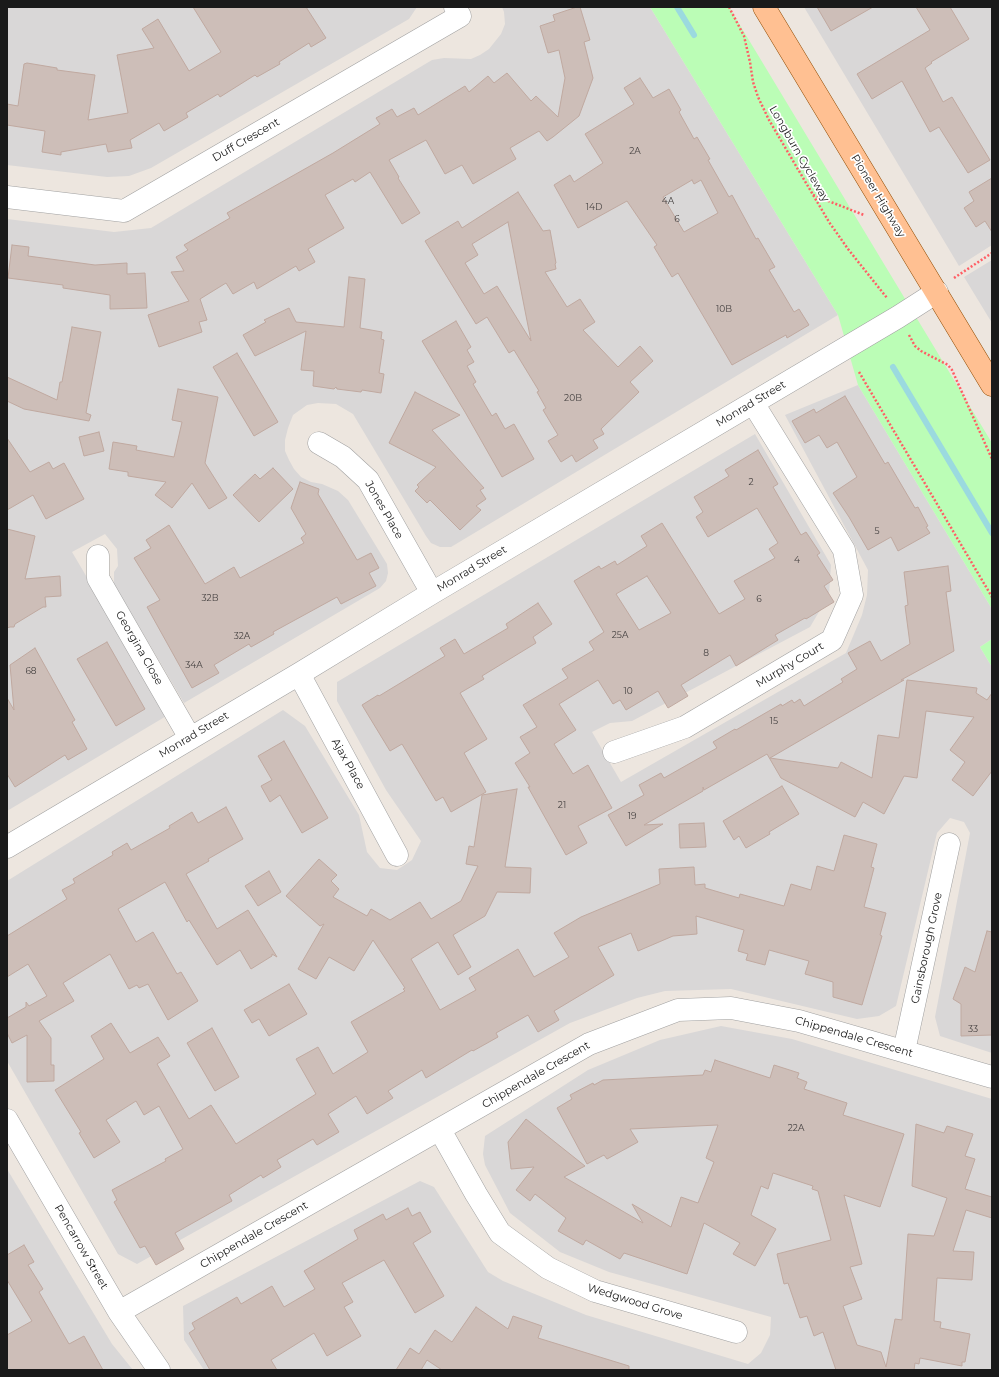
<!DOCTYPE html>
<style>
body{margin:0}
#map{position:relative;width:999px;height:1377px;overflow:hidden;background:#ede6df;font-family:Montserrat,sans-serif}
canvas{display:block}
.frame{position:absolute;inset:0;border:8px solid #1a1a1a;pointer-events:none}
</style>
<div id="map">
<canvas width="999" height="1377"></canvas>
<div class="frame"></div>
</div>
<script>
const ctx = document.querySelector('canvas').getContext('2d');
ctx.lineJoin = 'round';
function fillPath(path, color) { ctx.fillStyle = color; ctx.fill(path, 'evenodd'); }
const toPath = rows => new Path2D(rows.map(r => 'M' + r).join(''));
function trace(path, color, width, dash) { ctx.strokeStyle = color; ctx.lineWidth = width; ctx.lineCap = dash ? 'butt' : 'round'; ctx.setLineDash(dash || []); ctx.stroke(path); }
function label(font, color, halo, rows, align = 'center') {
  ctx.font = font + ' Montserrat,sans-serif'; ctx.lineWidth = 3.5; ctx.setLineDash([]); ctx.textBaseline = 'middle'; ctx.strokeStyle = halo; ctx.fillStyle = color; for (const [text, x, y, turn = 0] of rows) {
    ctx.save(); ctx.translate(x, y); ctx.rotate((+turn || 0) * Math.PI / 180); ctx.textAlign = isNaN(turn) ? turn : align; if (halo) ctx.strokeText(text, 0, 0); ctx.fillText(text, 0, 0); ctx.restore();
  }
}
fillPath(toPath([
 [7,7,417,7,409,19,151,168,129,176,107,177,7,165],
 [502,7,650,7,838,315,451,547,440,547,431,543,426,536,353,414,336,404,318,403,307,405,293,415,288,428,285,440,285,451,289,460,294,469,301,477,311,482,322,484,338,491,348,500,387,564,388,573,386,581,380,588,184,703,114,584,114,572,118,566,117,549,105,534,72,552,168,715,7,811,7,219,114,232,151,228,432,60,444,58,471,59,480,55,489,49,501,34,505,24,504,12],
 [804,7,992,7,992,245,959,266],
 [992,260,992,323,964,277],
 [858,385,992,609,992,639,980,647,992,667,992,1053,940,1036,935,1017,970,833,964,822,950,818,937,833,896,1006,879,1016,857,1019,731,989,665,991,637,998,570,1023,137,1264,118,1254,7,1061,7,881,283,710,305,726,359,815,367,852,380,868,397,870,412,860,421,841,386,790,337,701,337,682,755,434,831,565,829,595,810,627,632,721,610,723,592,732,621,782,846,653,862,615,867,595,868,570,785,415],
 [721,1026,792,1039,992,1099,992,1370,204,1370,184,1340,183,1306,420,1181,434,1187,488,1272,503,1281,586,1315,748,1364,761,1353,770,1335,771,1317,609,1272,560,1252,510,1213,485,1165,483,1154,485,1136,588,1070,660,1040],
 [7,1169,112,1344,133,1370,7,1370]
]), '#d9d7d7');
fillPath(toPath([
 [650,7,729,7,992,443,992,609,858,385,838,315],
 [992,639,992,667,980,647]
]), '#bbfdb6');
trace(toPath([
 [677,7,694,35],
 [893,367,992,533]
]), '#9bdadf', 6);
const building = toPath([
 [193,7,306,7,326,38,311,47,309,43,279,62,280,64,257,77,255,75,220,97,218,94,186,113,188,117,164,131,159,123,130,140,132,148,108,152,106,144,61,152,61,155,42,152,45,131,7,125,7,104,18,106,24,64,27,63,57,68,57,70,95,75,88,120,128,113,117,55,154,48,142,29,158,19,189,71,221,52,193,7],
 [577,7,580,7,590,40,584,42,593,78,579,116,553,137,547,141,539,131,510,148,516,159,473,184,462,165,445,174,426,140,389,160,399,177,398,178,420,213,402,224,370,172,355,182,353,179,325,195,344,228,308,249,315,262,299,271,296,266,257,289,254,282,233,294,226,283,200,299,207,320,199,322,202,332,159,347,148,315,189,301,171,272,184,271,176,257,188,250,184,245,230,218,227,213,333,153,380,124,376,118,392,109,397,117,414,108,418,115,465,86,469,92,488,76,494,83,507,73,531,101,536,96,558,117,565,78,559,50,548,53,540,26,555,21,553,15,577,7],
 [817,7,873,7,831,31,817,7],
 [916,7,950,7,969,39,931,62,932,63,925,68,943,102,952,97,990,160,968,173,939,127,930,132,902,81,872,99,857,74,930,30,916,7],
 [640,78,653,98,669,89,681,110,679,112,694,139,697,137,710,159,708,160,729,197,732,195,756,239,758,238,775,267,769,270,794,312,799,309,809,325,787,338,786,335,732,365,678,273,672,277,654,247,657,245,627,201,578,228,554,185,570,175,574,182,603,163,585,134,634,104,624,88,640,78],
 [692,180,694,184,701,180,718,213,684,232,663,197,692,180],
 [992,178,992,232,985,221,976,227,964,208,974,201,969,192,992,178],
 [518,192,543,231,550,230,556,263,555,264,556,269,545,272,567,307,580,299,595,322,583,330,618,367,640,346,653,361,630,382,639,392,601,429,604,434,593,440,598,448,576,462,572,455,561,462,548,441,558,435,543,410,546,408,537,392,539,391,514,350,509,353,487,317,476,324,425,241,458,221,462,228,518,192],
 [508,222,519,280,531,341,497,286,484,294,465,263,478,255,472,244,508,222],
 [12,245,29,247,28,256,95,265,127,263,127,274,145,273,147,308,110,309,110,295,63,288,63,285,8,278,12,245],
 [349,277,365,279,360,328,382,332,381,339,384,340,379,373,384,374,381,393,362,390,361,392,337,389,336,387,334,389,313,386,314,371,301,370,306,331,255,356,243,335,266,322,264,320,289,308,296,322,344,327,349,277],
 [456,321,471,347,467,350,474,362,467,366,476,382,473,384,492,416,496,413,505,429,514,424,534,459,502,477,465,412,422,341,456,321],
 [72,327,101,332,86,413,91,415,89,421,24,409,7,401,7,377,57,400,60,382,62,382,72,327],
 [237,353,278,422,254,436,213,367,237,353],
 [178,389,218,397,205,463,227,498,209,509,192,483,172,508,155,495,166,482,128,476,128,472,109,469,113,442,137,446,136,450,174,457,182,422,172,420,178,389],
 [415,392,460,415,432,430,484,488,480,490,486,499,476,506,481,510,460,530,430,500,427,503,415,491,419,487,417,485,436,467,389,443,415,392],
 [845,396,885,464,888,462,915,508,918,507,928,526,926,527,930,533,898,551,891,537,868,550,849,517,833,493,857,477,837,442,827,448,819,435,805,443,792,421,814,409,816,413,845,396],
 [99,432,104,451,84,456,79,437,99,432],
 [7,438,30,472,49,462,53,469,64,463,84,499,46,519,33,495,7,510,7,438],
 [758,450,778,484,773,487,801,535,806,532,820,553,817,555,833,580,824,586,834,602,806,619,805,618,775,635,778,640,736,666,730,655,681,685,688,696,668,708,658,691,626,710,620,700,613,704,598,680,559,704,576,730,554,744,573,774,588,765,612,808,578,826,587,843,566,855,528,787,530,787,515,763,530,753,520,737,537,727,523,705,568,678,562,669,594,650,589,642,604,632,574,581,599,566,601,569,615,561,617,565,647,546,641,536,662,523,719,614,745,599,734,581,775,558,769,549,778,543,757,508,708,537,696,517,703,512,694,497,729,476,725,470,758,450],
 [647,576,671,613,639,630,616,594,647,576],
 [273,468,293,489,259,522,233,495,255,474,260,479,273,468],
 [300,482,319,489,318,494,357,560,371,553,379,568,369,573,376,586,341,604,337,597,273,632,274,634,251,647,249,644,214,665,219,673,192,688,147,607,160,600,134,558,151,548,146,540,169,525,205,584,234,567,240,578,304,543,301,538,306,534,291,508,300,482],
 [7,529,35,536,25,579,60,576,61,596,45,597,46,607,43,607,15,624,14,627,10,627,7,628,7,529],
 [948,566,951,591,946,592,954,651,901,680,904,680,770,758,838,768,841,762,872,778,878,735,899,738,907,680,977,688,976,693,987,700,992,693,992,771,973,796,952,780,965,762,950,750,974,717,926,711,917,778,904,776,884,814,863,802,855,817,781,778,767,754,704,790,703,787,703,791,644,825,663,824,626,846,608,815,644,795,639,785,661,773,664,778,717,748,713,742,735,729,736,730,781,704,782,706,792,700,794,703,800,699,804,706,843,682,841,679,857,669,848,653,870,641,881,661,910,644,905,606,908,605,904,572,948,566],
 [538,603,552,624,533,637,536,643,482,676,484,679,460,693,487,739,464,753,486,792,451,812,443,797,436,801,402,744,390,751,362,705,378,695,379,696,445,656,440,648,455,639,464,654,508,628,506,624,538,603],
 [107,642,145,709,116,726,77,659,107,642],
 [35,648,75,720,72,722,87,749,68,760,65,755,15,787,7,774,7,698,14,710,10,665,35,648],
 [284,741,328,818,302,833,280,795,270,802,261,786,272,780,258,756,284,741],
 [782,786,799,814,769,832,770,834,746,848,739,836,734,840,723,821,782,786],
 [517,789,505,867,531,868,530,893,497,892,485,916,453,935,471,967,458,975,438,942,411,959,440,1010,476,990,469,978,518,949,534,977,569,957,554,933,581,917,660,884,659,869,694,867,695,885,705,884,705,888,739,898,740,894,784,906,791,884,811,890,817,866,834,871,844,835,877,844,871,867,874,868,864,907,886,913,880,935,882,936,862,1005,833,997,833,982,805,974,809,961,769,950,765,965,746,960,748,954,738,951,744,930,696,916,697,934,673,936,638,951,631,933,598,947,614,975,554,1011,559,1020,538,1032,528,1015,496,1033,498,1037,473,1051,472,1050,426,1078,422,1070,388,1091,393,1098,367,1114,356,1096,328,1114,339,1132,317,1145,313,1139,277,1160,281,1167,263,1178,261,1175,229,1195,232,1201,175,1233,184,1249,156,1265,145,1246,140,1248,114,1202,117,1200,112,1190,166,1161,165,1159,183,1149,159,1106,144,1115,136,1101,106,1120,120,1142,94,1158,79,1133,81,1132,55,1090,104,1059,91,1036,111,1023,130,1053,158,1037,170,1056,157,1064,189,1119,211,1105,236,1144,316,1094,296,1059,318,1047,333,1074,368,1052,351,1022,405,991,403,989,405,988,373,940,354,971,329,957,316,979,298,969,324,924,320,926,286,896,319,859,337,875,331,881,339,889,333,897,367,916,371,909,390,920,420,902,431,919,461,901,478,866,466,864,469,846,474,847,482,795,517,789],
 [226,807,243,839,208,859,209,861,186,874,217,929,248,910,277,957,272,954,272,956,251,969,240,950,217,965,189,920,187,922,165,882,118,909,136,942,153,932,177,974,181,972,198,1001,168,1020,148,984,139,988,137,985,129,989,110,954,63,983,74,1001,39,1021,51,1038,51,1065,54,1065,54,1081,27,1082,27,1035,12,1043,7,1033,7,1018,26,1007,26,1002,29,1006,47,996,28,964,7,977,7,936,67,899,62,890,75,883,73,879,113,855,112,852,127,843,131,850,170,828,169,826,192,812,198,823,226,807],
 [704,823,706,847,680,848,679,824,704,823],
 [269,871,281,892,258,906,245,886,269,871],
 [987,931,992,932,992,1035,961,1036,961,1004,953,999,965,967,975,972,987,931],
 [289,984,307,1014,269,1036,259,1019,252,1023,244,1010,289,984],
 [212,1028,239,1077,215,1091,187,1043,212,1028],
 [715,1060,770,1078,774,1065,799,1073,797,1078,807,1082,804,1089,847,1103,843,1115,904,1134,880,1207,844,1195,862,1264,850,1267,862,1299,843,1306,857,1345,881,1352,886,1367,895,1319,902,1320,908,1234,934,1236,947,1198,912,1186,916,1124,944,1133,947,1126,973,1134,965,1156,975,1159,965,1189,992,1197,992,1218,966,1210,953,1251,974,1252,972,1280,937,1278,934,1321,941,1322,940,1328,970,1334,965,1362,962,1362,962,1366,920,1358,919,1364,915,1363,914,1370,836,1370,823,1332,814,1336,807,1316,800,1318,788,1283,784,1284,777,1254,831,1240,818,1191,812,1189,813,1186,773,1173,768,1189,761,1186,751,1215,776,1229,755,1266,733,1254,740,1243,704,1223,687,1274,624,1253,620,1259,586,1240,583,1245,558,1231,566,1218,535,1194,530,1201,516,1190,534,1167,511,1169,508,1142,526,1119,585,1166,564,1177,643,1223,632,1204,671,1227,681,1197,698,1203,714,1162,706,1158,718,1125,630,1129,638,1142,607,1159,604,1155,587,1164,557,1108,572,1099,570,1095,593,1083,594,1085,603,1080,703,1075,705,1070,711,1072,715,1060],
 [408,1208,412,1216,420,1212,431,1232,413,1243,444,1296,415,1313,384,1260,342,1283,353,1302,344,1307,361,1336,327,1356,314,1333,271,1360,277,1370,210,1370,189,1333,195,1329,192,1323,237,1297,241,1304,272,1286,284,1307,315,1289,304,1271,358,1239,354,1230,383,1214,386,1220,408,1208],
 [24,1245,34,1262,28,1265,43,1289,39,1292,69,1344,84,1336,103,1370,7,1370,7,1335,32,1321,7,1280,7,1255,24,1245],
 [476,1307,508,1329,513,1316,542,1326,538,1338,629,1366,629,1370,442,1370,427,1360,421,1370,396,1370,410,1348,419,1354,435,1330,452,1342,476,1307]
]);
fillPath(building, '#cdbeb8');
trace(building, '#c0a9a0', 1);
const minor = toPath([
 [7,197,124,211,460,16,455,7],
 [319,443,343,457,368,480,432,593],
 [98,556,98,578,190,738],
 [299,674,397,855],
 [614,752,685,727,832,640,852,595,844,550,753,403],
 [7,847,299,674,432,593,898,317,937,292],
 [904,1051,949,844],
 [7,1120,119,1312,159,1370],
 [440,1130,476,1194,500,1233,548,1268,595,1291,736,1332],
 [119,1312,589,1044,678,1010,731,1008,799,1021,992,1077]
]);
const major = toPath([
 [764,7,992,385]
]);
trace(minor, '#a1a1a1', 23);
trace(major, '#914b00', 23);
trace(toPath([
 [729,7,744,36,750,62,753,82,758,97,769,120,829,222,848,249,887,298],
 [813,195,864,215],
 [954,278,992,253],
 [909,335,915,346,921,351,948,365,952,370,992,459],
 [859,372,992,597]
]), '#ff5e65', 2.5, [2, 2]);
trace(minor, '#fff', 22);
trace(major, '#ffc092', 22);
label('9px', '#474342', null, [
 ["2A",635,151],
 ["4A",668,201],
 ["14D",594,207],
 ["6",677,219],
 ["10B",724,309],
 ["20B",573,398],
 ["2",751,482],
 ["5",877,531],
 ["4",797,560],
 ["32B",210,598],
 ["6",759,599],
 ["25A",620,635],
 ["32A",242,636],
 ["8",706,653],
 ["34A",194,665],
 ["68",31,671],
 ["10",628,691],
 ["15",774,721],
 ["21",562,805],
 ["19",632,816],
 ["33",973,1029],
 ["22A",796,1128]
]);
label('11px', '#1a1a1a', '#fff', [
 ["Duff Crescent",246,140,-30],
 ["Longburn Cycleway",799,154,60],
 ["Pioneer Highway",878,196,59],
 ["Monrad Street",751,404,-31],
 ["Jones Place",384,510,60],
 ["Monrad Street",472,569,-31],
 ["Georgina Close",139,648,60],
 ["Murphy Court",790,665,-31],
 ["Monrad Street",194,735,-31],
 ["Ajax Place",348,764,61],
 ["Gainsborough Grove",927,948,-78],
 ["Chippendale Crescent",854,1037,16],
 ["Chippendale Crescent",536,1075,-30],
 ["Chippendale Crescent",254,1235,-30],
 ["Pencarrow Street",81,1247,60],
 ["Wedgwood Grove",635,1302,17]
]);
</script>
